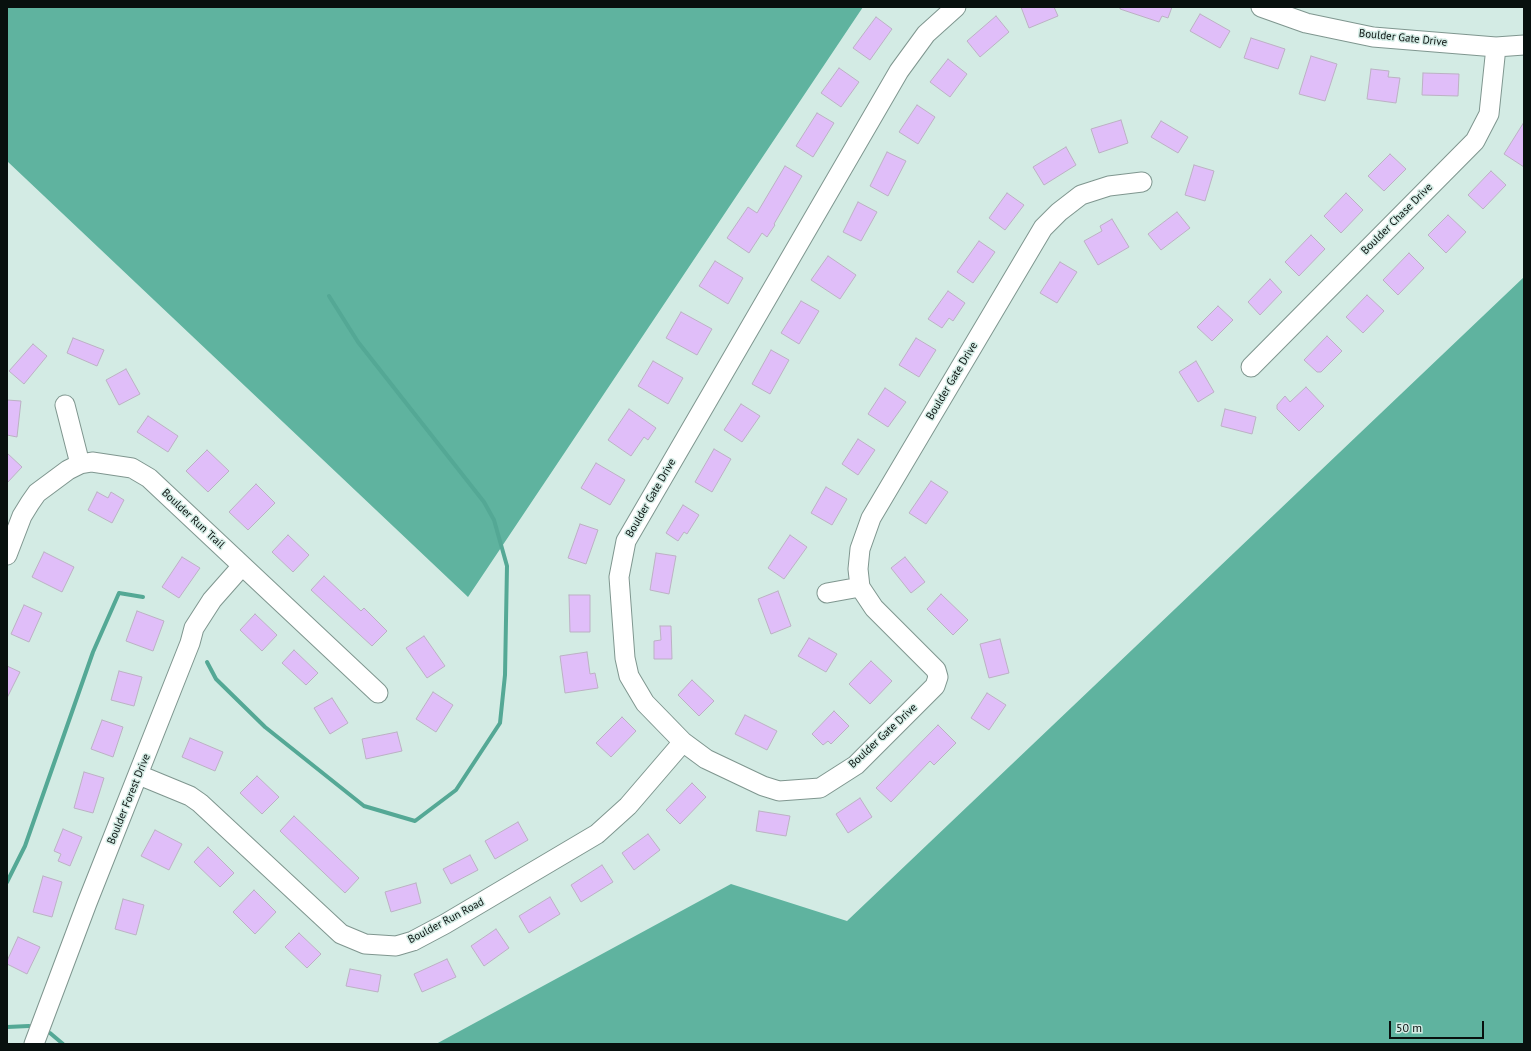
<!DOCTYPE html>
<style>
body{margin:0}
#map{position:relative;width:1531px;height:1051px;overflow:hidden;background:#d3ebe4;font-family:"PT Sans",sans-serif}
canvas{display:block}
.frame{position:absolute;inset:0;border:8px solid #08100e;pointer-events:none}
.scale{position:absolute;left:1389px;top:1021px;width:95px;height:18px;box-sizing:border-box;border:2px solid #08100e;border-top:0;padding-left:5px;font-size:12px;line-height:14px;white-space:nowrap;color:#08100e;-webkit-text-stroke:3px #d3ebe4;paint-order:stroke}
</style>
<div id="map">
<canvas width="1531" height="1051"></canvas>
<div class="frame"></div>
<div class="scale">50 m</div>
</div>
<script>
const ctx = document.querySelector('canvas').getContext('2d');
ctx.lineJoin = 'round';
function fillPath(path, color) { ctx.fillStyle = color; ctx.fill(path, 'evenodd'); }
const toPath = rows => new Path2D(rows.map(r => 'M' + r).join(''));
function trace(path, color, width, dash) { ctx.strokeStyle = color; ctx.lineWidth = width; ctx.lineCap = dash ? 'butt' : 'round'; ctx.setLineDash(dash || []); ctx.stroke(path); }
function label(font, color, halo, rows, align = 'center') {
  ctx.font = font + ' "PT Sans",sans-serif'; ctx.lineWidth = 3; ctx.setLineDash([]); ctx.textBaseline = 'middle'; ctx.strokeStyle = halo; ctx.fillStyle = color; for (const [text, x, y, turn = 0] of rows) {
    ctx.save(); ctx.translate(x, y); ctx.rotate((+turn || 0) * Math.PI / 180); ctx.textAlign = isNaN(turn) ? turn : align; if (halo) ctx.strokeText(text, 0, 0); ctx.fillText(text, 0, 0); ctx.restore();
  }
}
fillPath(toPath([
 [7,7,863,7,468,597,7,161],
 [1524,277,1524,1044,436,1044,731,884,847,921]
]), '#5fb39f');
trace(toPath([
 [207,662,216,679,265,727,364,806,415,821,456,790,500,723,505,675,507,566,494,520,484,502,358,342,329,296],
 [7,882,25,846,93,652,119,593,143,597],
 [7,1027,29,1026],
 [50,1033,63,1044]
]), '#54a895', 4);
const building = toPath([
 [1021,7,1054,7,1058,16,1029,28,1021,7],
 [1120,7,1172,7,1168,18,1162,16,1159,22,1120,9,1120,7],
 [1200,14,1230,31,1220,48,1190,31,1200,14],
 [996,16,1009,32,980,57,967,41,996,16],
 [876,17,892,29,870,60,853,48,876,17],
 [1251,38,1285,49,1278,69,1244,58,1251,38],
 [1311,56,1337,64,1325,101,1299,94,1311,56],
 [948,59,967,74,950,97,930,82,948,59],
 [839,68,859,82,841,107,821,93,839,68],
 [1371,69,1389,71,1388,77,1400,78,1396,103,1367,99,1371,69],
 [1423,73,1459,74,1458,96,1422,95,1423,73],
 [917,105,935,117,918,144,899,132,917,105],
 [817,113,834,123,813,157,796,146,817,113],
 [1121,120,1128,143,1099,153,1091,129,1121,120],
 [1161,121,1188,137,1178,153,1151,137,1161,121],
 [1524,122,1524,167,1504,154,1524,122],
 [1066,147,1076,165,1044,185,1033,167,1066,147],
 [887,152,906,161,888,196,870,186,887,152],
 [1390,154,1406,169,1384,191,1368,176,1390,154],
 [1194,165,1214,171,1205,201,1185,195,1194,165],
 [785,166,802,176,774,224,775,225,767,237,762,233,749,253,727,238,748,207,757,213,785,166],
 [1491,171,1506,185,1483,209,1468,195,1491,171],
 [1007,193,1024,205,1005,230,989,218,1007,193],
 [1346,193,1363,210,1341,233,1324,216,1346,193],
 [858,202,877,212,861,241,843,232,858,202],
 [1177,212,1190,228,1161,250,1148,234,1177,212],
 [1448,215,1466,232,1446,253,1428,235,1448,215],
 [1112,219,1129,247,1098,265,1084,241,1102,231,1100,226,1112,219],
 [1311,235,1325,249,1299,276,1285,262,1311,235],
 [979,241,995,252,973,283,957,272,979,241],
 [1409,253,1424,268,1398,295,1383,280,1409,253],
 [828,256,856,275,840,299,811,280,828,256],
 [715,261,743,278,728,304,699,286,715,261],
 [1060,262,1077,272,1057,303,1040,293,1060,262],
 [1270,279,1282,292,1260,315,1248,302,1270,279],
 [948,291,965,303,953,321,949,318,942,328,928,319,948,291],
 [1367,295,1384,311,1363,333,1346,317,1367,295],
 [801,301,819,311,799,344,781,333,801,301],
 [1218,306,1233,320,1212,341,1197,327,1218,306],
 [681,312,712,329,697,355,666,338,681,312],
 [1327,336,1342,351,1321,372,1317,372,1304,360,1327,336],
 [73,338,104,350,97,366,67,353,73,338],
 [916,338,936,350,919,377,899,365,916,338],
 [33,344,47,356,24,384,9,371,33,344],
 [771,350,789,360,770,394,752,384,771,350],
 [653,361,683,378,668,404,638,386,653,361],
 [1196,361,1214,392,1198,402,1179,372,1196,361],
 [126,369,140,394,119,405,106,380,126,369],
 [1306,387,1324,406,1299,431,1277,409,1277,405,1285,396,1290,402,1306,387],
 [885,388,906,402,888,427,868,414,885,388],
 [7,400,21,401,17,437,7,435,7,400],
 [741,404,760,416,742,442,724,430,741,404],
 [629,409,656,428,648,440,644,437,631,456,608,440,629,409],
 [1225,409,1256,417,1252,434,1221,426,1225,409],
 [148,416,178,436,168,452,137,432,148,416],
 [858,439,875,450,858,475,842,464,858,439],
 [714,449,731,459,712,492,695,482,714,449],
 [207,450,229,471,208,492,186,471,207,450],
 [7,453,22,467,7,483,7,453],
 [596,463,625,480,610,505,581,488,596,463],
 [931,481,948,492,926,524,909,513,931,481],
 [256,484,275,503,248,530,229,512,256,484],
 [826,487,847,499,832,525,811,513,826,487],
 [97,492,108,498,111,492,124,500,112,523,88,510,97,492],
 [683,505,699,515,687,534,684,532,678,541,666,533,683,505],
 [580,524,598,530,586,564,568,558,580,524],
 [288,535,309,555,293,572,272,552,288,535],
 [790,535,807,547,784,579,768,568,790,535],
 [44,552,74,567,62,592,32,577,44,552],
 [656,553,676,556,669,594,650,590,656,553],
 [182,557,200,568,179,598,162,587,182,557],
 [905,557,925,582,911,593,891,568,905,557],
 [324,576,361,611,364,608,387,631,372,646,311,590,324,576],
 [778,591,791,626,771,634,758,599,778,591],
 [941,594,968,620,953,635,927,609,941,594],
 [569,595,590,595,590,632,570,632,569,595],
 [24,605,42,613,29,642,11,634,24,605],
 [137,611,164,621,153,651,126,641,137,611],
 [255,614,277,635,262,651,240,630,255,614],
 [660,626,671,626,672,659,654,659,654,641,661,640,660,626],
 [424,636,445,666,427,678,406,648,424,636],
 [809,638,837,654,826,672,798,656,809,638],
 [1000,639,1009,673,989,678,980,644,1000,639],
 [294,650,318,673,306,685,282,663,294,650],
 [587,652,590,674,595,673,598,688,565,693,560,656,587,652],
 [871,661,892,681,870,704,849,684,871,661],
 [7,666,20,672,7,698,7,666],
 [119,671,142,677,134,706,111,700,119,671],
 [692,680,714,701,699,716,678,695,692,680],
 [433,692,453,705,436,732,416,719,433,692],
 [987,693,1006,705,989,730,971,718,987,693],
 [332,698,348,723,330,734,314,708,332,698],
 [834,711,849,726,831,744,828,741,823,745,812,734,834,711],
 [745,715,777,731,767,750,735,734,745,715],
 [622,717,636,731,611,757,596,743,622,717],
 [102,720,123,727,113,757,91,749,102,720],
 [938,725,956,743,934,765,930,761,891,802,876,788,938,725],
 [397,732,402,751,366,759,362,739,397,732],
 [190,738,223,752,215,771,182,757,190,738],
 [84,772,104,778,93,813,74,808,84,772],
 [257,776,279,797,262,814,240,793,257,776],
 [692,783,706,797,680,824,666,810,692,783],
 [860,798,872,817,848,833,836,814,860,798],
 [759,811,790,816,786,836,756,831,759,811],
 [294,816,359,878,345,893,280,831,294,816],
 [518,822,528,840,495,859,485,841,518,822],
 [63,829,82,837,70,866,58,861,61,854,54,851,63,829],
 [155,830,182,844,169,870,141,856,155,830],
 [648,834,660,850,634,870,622,853,648,834],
 [208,847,234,873,220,887,194,862,208,847],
 [470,855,478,870,451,884,443,869,470,855],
 [602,865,613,882,581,902,571,885,602,865],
 [43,876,62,882,52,917,33,912,43,876],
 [416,883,421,903,391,912,385,892,416,883],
 [254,890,276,912,255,934,233,912,254,890],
 [550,897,560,914,529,933,519,916,550,897],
 [123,899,144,905,136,935,115,929,123,899],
 [496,929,509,948,484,966,471,946,496,929],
 [299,933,321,954,307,968,285,947,299,933],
 [18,937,40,947,27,974,7,964,7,961,18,937],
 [447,959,456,977,422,992,414,974,447,959],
 [350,969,381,975,378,992,346,986,350,969]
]);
fillPath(building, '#e0bef9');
trace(building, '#bbb1c3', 1);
const minor = toPath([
 [956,7,926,34,899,71,626,541,619,577,625,658,629,676,645,703,683,742,706,759,763,786,779,791,820,788,856,765,935,686,938,677,936,670,874,608,860,587,858,569,860,549,871,518,1043,228,1059,212,1081,195,1109,186,1142,182],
 [1261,7,1306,23,1373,37,1496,47,1524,45],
 [1251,367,1475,141,1489,114,1496,47],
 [65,405,80,464],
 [7,555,22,516,30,503,37,493,68,470,80,464,92,462,132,468,149,478,378,693],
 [827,593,860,587],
 [139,775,190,796,200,803,341,934,365,944,396,946,413,941,445,924,597,834,628,806,683,742],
 [34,1044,87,903,190,643,194,628,212,600,242,566]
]);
trace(minor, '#7f968f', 21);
trace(minor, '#fff', 19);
label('11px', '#08100e', '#d3ebe4', [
 ["Boulder Gate Drive",1403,38,6],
 ["Boulder Chase Drive",1397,219,-45],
 ["Boulder Gate Drive",952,381,-59],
 ["Boulder Gate Drive",651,498,-60],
 ["Boulder Run Trail",193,519,43],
 ["Boulder Gate Drive",883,736,-43],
 ["Boulder Forest Drive",129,799,-68],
 ["Boulder Run Road",446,921,-28]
]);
</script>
